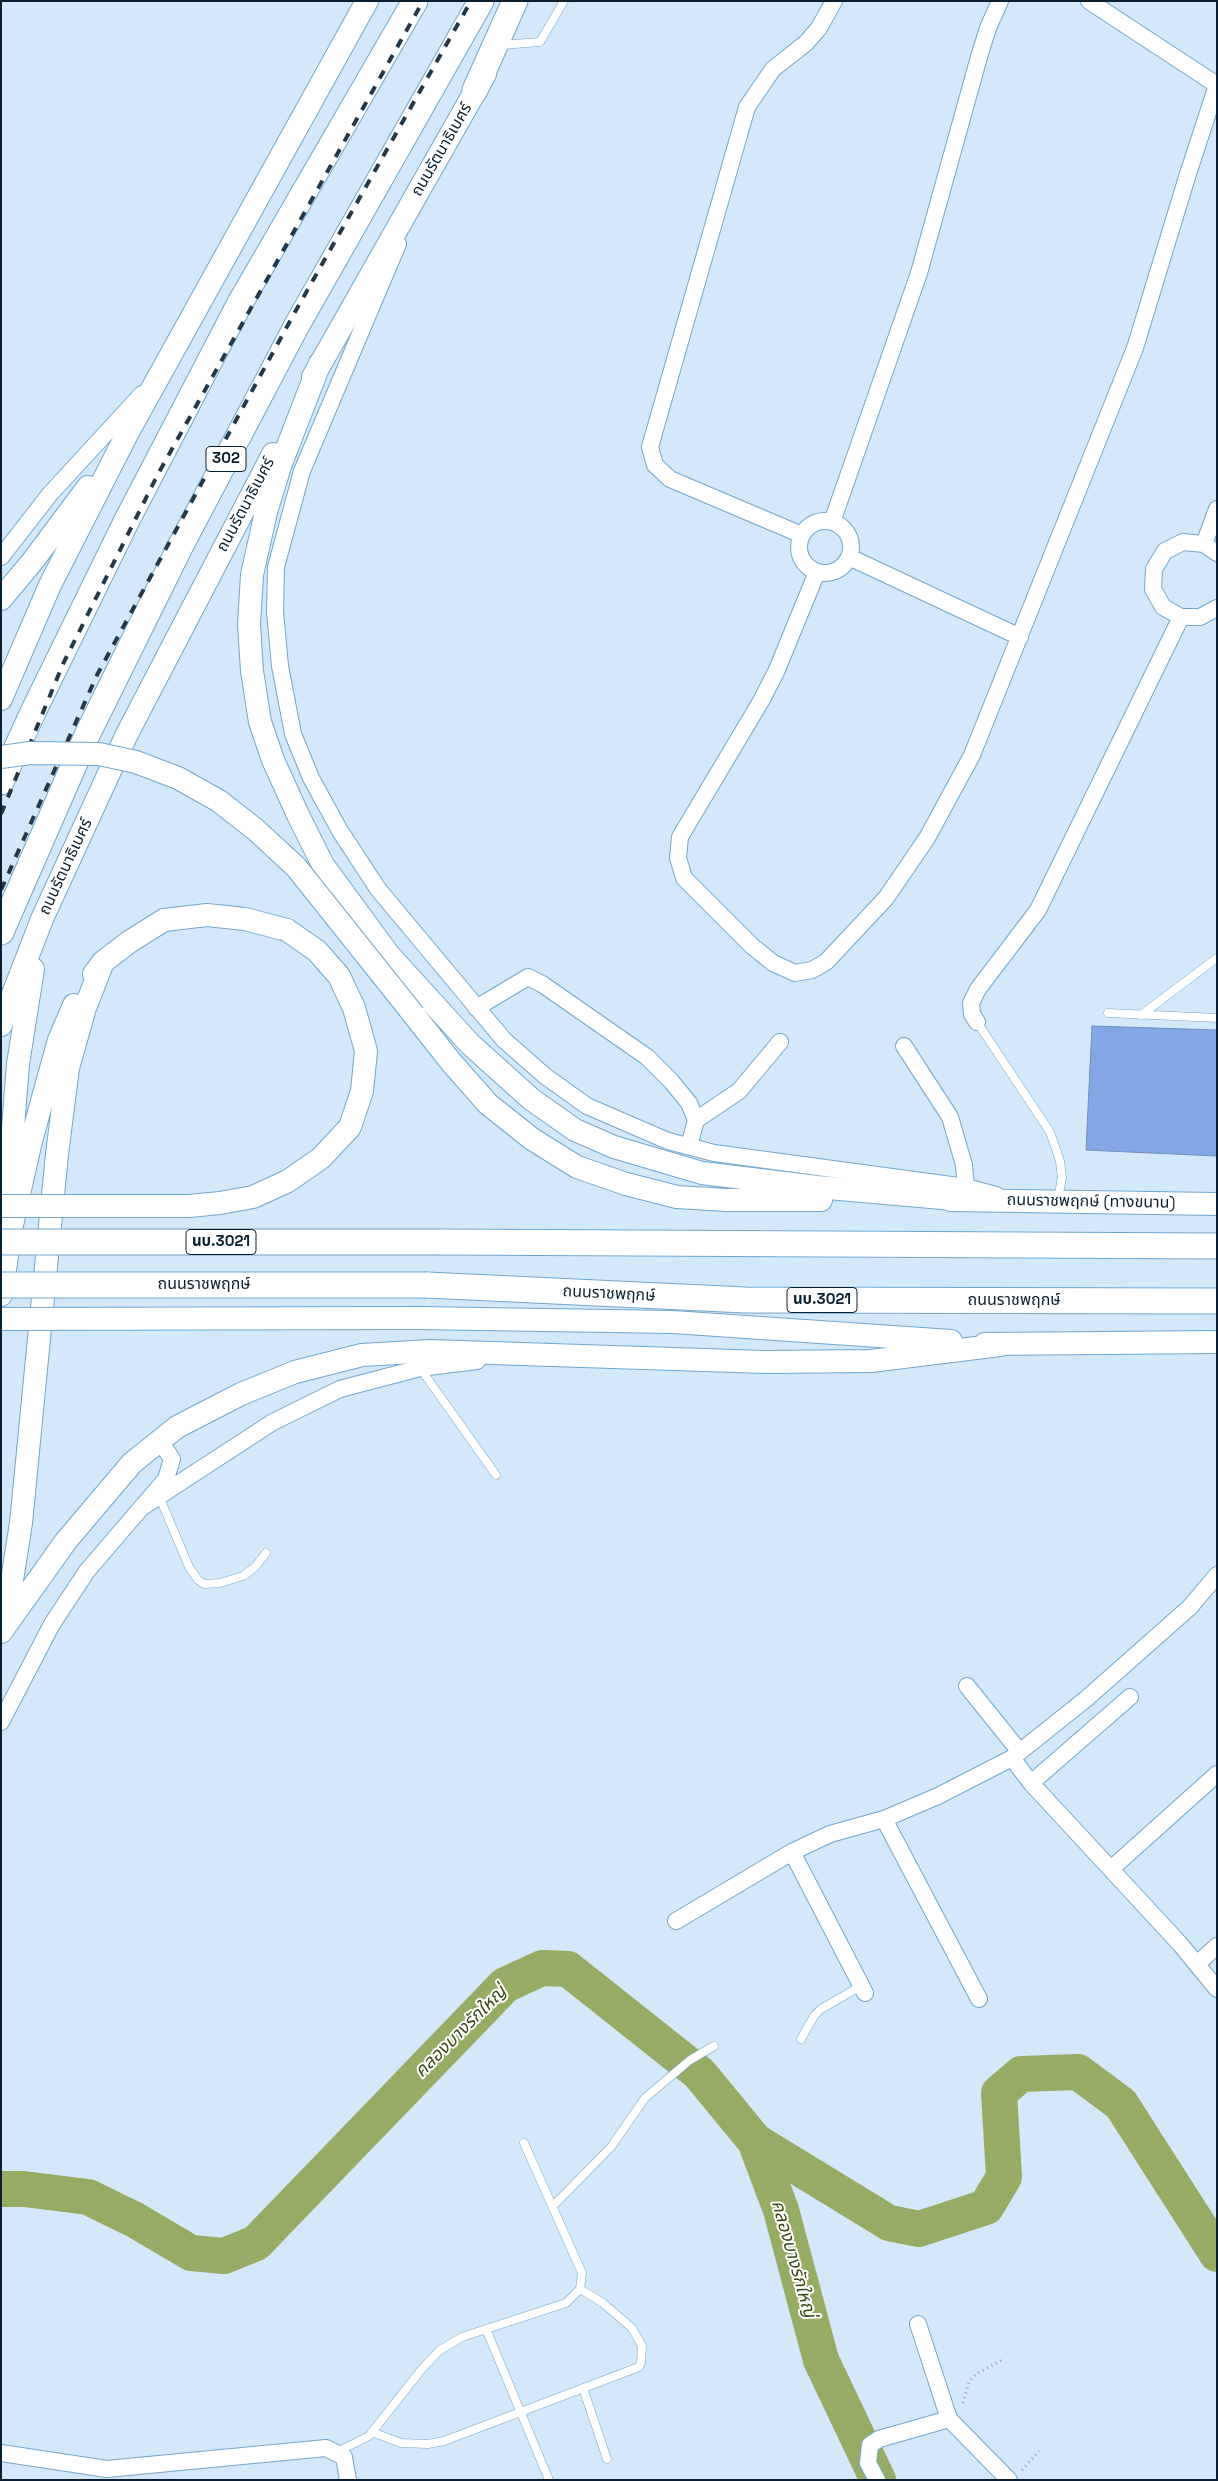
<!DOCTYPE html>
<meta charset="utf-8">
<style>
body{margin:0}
#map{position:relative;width:1218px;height:2481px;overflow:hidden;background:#d3e9fa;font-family:"Space Grotesk",sans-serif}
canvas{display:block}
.frame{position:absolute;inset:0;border:2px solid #0a2030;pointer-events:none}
</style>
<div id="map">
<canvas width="1218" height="2481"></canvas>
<div class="frame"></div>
</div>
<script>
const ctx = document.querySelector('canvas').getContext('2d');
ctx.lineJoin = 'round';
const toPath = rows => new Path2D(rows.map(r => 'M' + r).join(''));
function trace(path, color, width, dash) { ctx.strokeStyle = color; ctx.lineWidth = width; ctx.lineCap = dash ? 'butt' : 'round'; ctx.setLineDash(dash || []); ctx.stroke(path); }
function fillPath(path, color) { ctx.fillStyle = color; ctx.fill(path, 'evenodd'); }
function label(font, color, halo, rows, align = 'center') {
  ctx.font = font + ' "Space Grotesk","Noto Sans Thai",sans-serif'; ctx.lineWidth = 4; ctx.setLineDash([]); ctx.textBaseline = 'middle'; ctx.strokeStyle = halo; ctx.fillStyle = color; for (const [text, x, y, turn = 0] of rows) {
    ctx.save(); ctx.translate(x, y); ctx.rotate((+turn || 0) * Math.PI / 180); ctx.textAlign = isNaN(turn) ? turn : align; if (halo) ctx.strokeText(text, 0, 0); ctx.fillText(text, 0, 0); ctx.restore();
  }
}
trace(toPath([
 [755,2141,889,2223,919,2229,986,2207,1004,2177,999,2093,1021,2074,1078,2072,1121,2104,1217,2254],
 [1,2189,24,2189,88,2197,135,2220,191,2253,224,2256,256,2243,505,1985,542,1968,568,1969,699,2073,755,2141,781,2210,821,2360,878,2480]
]), '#96ac64', 36);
const building = toPath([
 [1092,1026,1217,1030,1217,1156,1086,1150,1092,1026]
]);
fillPath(building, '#85a6e5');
trace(building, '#728dbf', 1);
const service = toPath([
 [501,45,540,42,564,1],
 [1108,1013,1217,1018],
 [1141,1015,1217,958],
 [977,1022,1050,1132,1060,1161,1062,1178,1058,1198],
 [420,1368,496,1475],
 [159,1496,189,1567,198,1580,204,1584,220,1583,243,1576,255,1567,266,1553],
 [801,2039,814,2016,821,2009,861,1986],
 [553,2206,611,2147,645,2098,690,2060,714,2046],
 [486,2329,549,2480],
 [583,2388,607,2459],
 [372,2432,401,2443,428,2444,444,2441,639,2367,641,2363,642,2346,632,2328,603,2303,580,2289],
 [337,2452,369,2436,421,2370,440,2350,462,2337,566,2303,580,2289,582,2273,524,2143]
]);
const minor = toPath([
 [1089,1,1217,85],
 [398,244,302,471,276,567,275,612,280,666,293,734,311,778,340,831,378,889,504,1040,545,1076,587,1106,668,1141,714,1153,966,1187,996,1195],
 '799 547a26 26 0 1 1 52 0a26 26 0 1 1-52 0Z',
 [832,522,919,273,979,57,988,28,1000,1],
 [802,535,670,479,655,465,650,447,747,107,773,69,806,43,819,28,834,1],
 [1204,544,1217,509],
 [1217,553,1204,544,1183,542,1165,551,1154,569,1153,589,1163,607,1181,617,1200,617,1217,608],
 [1,557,50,494,142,394],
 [849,557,1020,637],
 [817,572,776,672,761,701,680,837,678,858,684,878,752,946,773,963,795,973,812,970,826,962,886,898,927,838,972,755,1135,348,1187,177,1217,85],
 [476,1008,528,977,542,984,647,1057,671,1081,689,1103,696,1120,689,1146],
 [977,1022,972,1014,971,1003,978,989,1038,910,1181,617],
 [904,1046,950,1117,964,1165,966,1187],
 [696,1120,739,1091,780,1042],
 [144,1506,273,1422,340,1389,420,1368,477,1361],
 [967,1686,1020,1752],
 [1130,1697,1031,1783,1180,1944,1217,1989],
 [1,1722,52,1624,87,1571,166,1479,172,1459,160,1441],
 [1012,1758,1031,1783],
 [884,1819,979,1999],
 [792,1852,865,1993],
 [1111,1869,1217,1774],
 [676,1921,792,1852,830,1834,884,1819,938,1796,1012,1758,1086,1699,1190,1607,1217,1575],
 [1197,1964,1217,1946],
 [918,2324,949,2419],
 [1,2453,107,2469,326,2448,344,2457,348,2480],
 [877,2480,868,2463,870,2445,879,2439,949,2419,1009,2480]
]);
const secondary = toPath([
 [320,363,280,466,266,512,252,575,249,625,252,671,260,722,273,760,298,815,323,865,389,955,470,1044,531,1099,575,1130,614,1147,702,1173,817,1187,965,1200],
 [313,377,485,74],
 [1,599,32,562,88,487],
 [1,699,50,585,127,434,367,1],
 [94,974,103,962,129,942,164,920,207,915,245,919,287,930],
 [414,1015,451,1062,488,1104,532,1139,577,1167,626,1184,677,1197,727,1200,821,1200],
 [1,1025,42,919,127,734,273,454],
 [8,1191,18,1064,33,969],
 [951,1200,1217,1204],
 [1,1295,12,1225,31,1141,59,1040,74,1005],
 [418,1318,673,1322,951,1341],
 [985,1344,1217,1342],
 [2,1621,10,1593,21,1523,57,1154,68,1068,85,1008,103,962],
 [1,1632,66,1541,132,1463,177,1427,241,1394,295,1372,362,1355,430,1351,765,1362,871,1361,1000,1345]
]);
const primary = toPath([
 [475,90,515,1],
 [1,782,34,710,127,520,240,303,415,1],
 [1,932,88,733,181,545,297,325,481,1],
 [441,1242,1217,1246],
 [427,1285,745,1300,1217,1301]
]);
trace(service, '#71a6cf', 9);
trace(minor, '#71a6cf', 18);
trace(secondary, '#71a6cf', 24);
trace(primary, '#71a6cf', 27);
trace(toPath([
 [963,2403,969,2382,976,2374,1004,2359],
 [1022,2470,1039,2451]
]), '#8ca2b3', 3, [1, 4]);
trace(service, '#fff', 8);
trace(minor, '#fff', 16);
trace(secondary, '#fff', 22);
trace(primary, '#fff', 25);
trace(toPath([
 [1,814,63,664,158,474,423,1],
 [1,890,97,675,295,312,471,1]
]), '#233949', 4, [9, 9]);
const secondaryBridge = toPath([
 [1,757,30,753,99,754,136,762,178,778,219,801,256,830,296,867,414,1015],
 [1,1206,189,1206,220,1203,253,1197,288,1181,321,1158,350,1127,362,1091,366,1051,354,1008,339,976,317,951,287,930],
 [1,1319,418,1318]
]);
const primaryBridge = toPath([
 [1,1242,441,1242],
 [1,1285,427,1285]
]);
trace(secondaryBridge, '#71a6cf', 24, []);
trace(primaryBridge, '#71a6cf', 27, []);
trace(secondaryBridge, '#fff', 22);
trace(primaryBridge, '#fff', 25);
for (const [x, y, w] of [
 [226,459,40],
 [221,1242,70],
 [822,1300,70]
]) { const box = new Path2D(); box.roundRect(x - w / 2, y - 12.5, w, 25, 4); ctx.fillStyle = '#fff'; ctx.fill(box); trace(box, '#0a2030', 1); }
label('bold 15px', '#0a2030', null, [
 ["302",226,459],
 ["นบ.3021",221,1242],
 ["นบ.3021",822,1300]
]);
label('16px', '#0a2030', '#fff', [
 ["ถนนรัตนาธิเบศร์",442,150,-60],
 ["ถนนรัตนาธิเบศร์",246,505,-62],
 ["ถนนรัตนาธิเบศร์",66,867,-65],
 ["ถนนราชพฤกษ์ (ทางขนาน)",1091,1202,1],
 ["ถนนราชพฤกษ์",204,1285],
 ["ถนนราชพฤกษ์",609,1294,3],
 ["ถนนราชพฤกษ์",1014,1301]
]);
label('italic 18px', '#3a4914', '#fff', [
 ["คลองบางรักใหญ่",461,2032,-45],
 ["คลองบางรักใหญ่",793,2259,74]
]);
</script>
